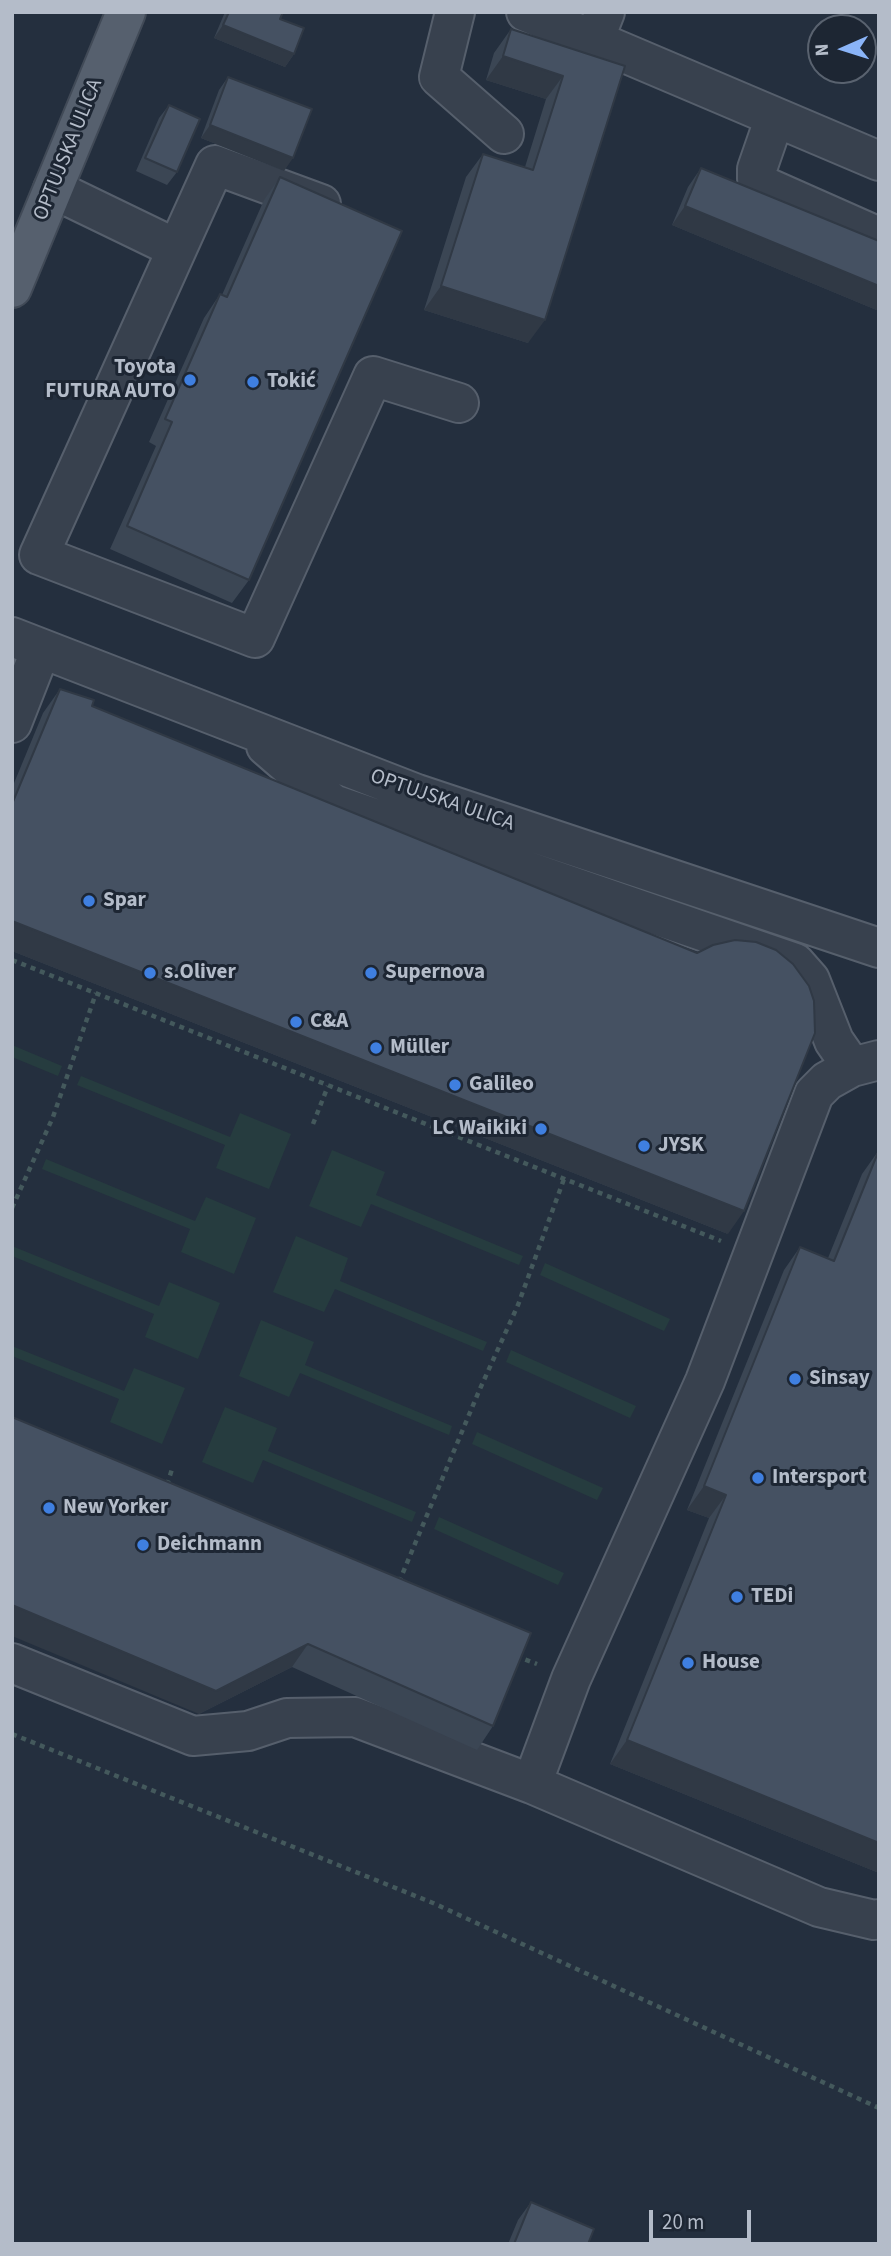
<!DOCTYPE html>
<meta charset="utf-8">
<style>
body{margin:0}
#map{position:relative;width:891px;height:2256px;overflow:hidden;background:#242f3e;font-family:"Source Sans 3",sans-serif}
canvas{display:block}
.frame{position:absolute;inset:0;border:14px solid #b4bcc9;pointer-events:none}
.north{position:absolute;left:807px;top:14px;width:70px;height:70px;box-sizing:border-box;background:#1d2633;border:2px solid #59626f;border-radius:50%;rotate:267deg;font-size:19px;font-weight:700;line-height:28px;text-align:center;color:#b4bcc9}
.north::after{content:'';display:block;margin:auto;width:24px;height:32px;background:#8ab4f8;clip-path:polygon(50% 0,100% 100%,50% 72%,0 100%)}
.scale{position:absolute;left:649px;top:2210px;width:102px;height:32px;box-sizing:border-box;border:4px solid #b4bcc9;border-top:0;padding-left:9px;font-size:21px;line-height:24px;white-space:nowrap;color:#b4bcc9;-webkit-text-stroke:5px #1d2633;paint-order:stroke}
</style>
<div id="map">
<canvas width="891" height="2256"></canvas>
<div class="frame"></div>
<div class="north">N</div>
<div class="scale">20 m</div>
</div>
<script>
const ctx = document.querySelector('canvas').getContext('2d');
ctx.lineJoin = 'round';
function fillPath(path, color) { ctx.fillStyle = color; ctx.fill(path, 'evenodd'); }
const toPath = rows => new Path2D(rows.map(r => 'M' + r).join(''));
function trace(path, color, width, dash) { ctx.strokeStyle = color; ctx.lineWidth = width; ctx.lineCap = dash ? 'butt' : 'round'; ctx.setLineDash(dash || []); ctx.stroke(path); }
function label(font, color, halo, rows, align = 'center') {
  ctx.font = font + ' "Source Sans 3",sans-serif'; ctx.lineWidth = 6; ctx.setLineDash([]); ctx.textBaseline = 'middle'; ctx.strokeStyle = halo; ctx.fillStyle = color; for (const [text, x, y, turn = 0] of rows) {
    ctx.save(); ctx.translate(x, y); ctx.rotate((+turn || 0) * Math.PI / 180); ctx.textAlign = isNaN(turn) ? turn : align; if (halo) ctx.strokeText(text, 0, 0); ctx.fillText(text, 0, 0); ctx.restore();
  }
}
fillPath(toPath([
 [12,1045,62,1066,58,1076,12,1057],
 [81,1076,230,1137,240,1113,291,1134,269,1189,216,1168,225,1145,77,1085],
 [332,1150,385,1172,376,1195,523,1256,519,1265,371,1204,361,1227,309,1206],
 [46,1159,195,1221,206,1197,256,1218,234,1274,181,1252,190,1229,42,1169],
 [296,1236,348,1258,340,1281,487,1342,483,1351,335,1289,324,1312,273,1292],
 [12,1246,159,1306,169,1282,220,1303,198,1359,145,1337,154,1314,12,1256],
 [545,1263,670,1319,664,1331,540,1275],
 [261,1320,314,1342,305,1365,452,1426,449,1435,300,1373,289,1397,239,1376],
 [12,1346,124,1391,134,1368,185,1388,162,1444,110,1422,119,1399,12,1356],
 [511,1350,636,1406,630,1418,506,1362],
 [225,1407,277,1428,268,1451,416,1512,412,1522,263,1460,253,1483,202,1462],
 [477,1432,603,1488,597,1500,472,1444],
 [439,1517,564,1573,558,1585,434,1529]
]), '#263c3f');
const minor = toPath([
 [455,12,439,77,504,134],
 [526,12,594,40],
 [605,12,594,40,879,161],
 [775,117,757,169,757,179,764,186,879,237],
 [53,189,177,249,39,555,255,638,373,376,459,403],
 [177,249,215,165,321,204],
 [12,637,417,794,879,948],
 [12,723,41,649],
 [266,746,333,804,795,963,810,980,834,1041,852,1067],
 [12,1663,193,1736,248,1731,287,1718,355,1717,532,1784,819,1907,874,1920,879,1919],
 [532,1784,571,1679,705,1381,814,1094,827,1081,852,1067,879,1060]
]);
const major = toPath([
 [12,288,126,12]
]);
trace(minor, '#565f6c', 42);
trace(major, '#414a57', 42);
trace(toPath([
 [12,960,721,1241],
 [313,1124,328,1086],
 [12,1208,53,1117,96,993],
 [167,1485,173,1466],
 [399,1582,479,1391,518,1305,564,1179],
 [516,1656,537,1664],
 [12,1734,433,1903,879,2108]
]), '#44595c', 4.5, [5, 5]);
trace(minor, '#38414e', 38);
trace(major, '#56606e', 38);
fillPath(toPath([
 [225,12,283,12,280,19,294,54,285,67,214,38],
 [511,29,625,66,528,343,424,310,466,177,483,154,525,167,546,99,486,80,494,53],
 [228,77,284,171,201,138,219,90],
 [169,105,177,172,167,185,136,171,159,118],
 [701,168,879,241,879,311,672,225,688,187],
 [280,177,249,580,232,603,110,549,156,446,149,442,204,318,220,294,222,295,264,200],
 [60,689,92,706,728,1234,12,951,12,788,43,713],
 [879,1150,879,1873,610,1764,709,1518,687,1510,784,1270,800,1247,828,1258,862,1174],
 [12,1417,493,1726,477,1750,292,1667,199,1714],
 [531,2202,588,2244,508,2244,518,2220]
]), '#3b4654');
fillPath(toPath([
 [223,25,294,54,285,67,214,38],
 [503,56,563,76,546,99,486,80],
 [210,125,293,158,284,171,201,138],
 [685,206,879,286,879,311,672,225],
 [441,286,545,320,528,343,424,310],
 [12,921,744,1211,728,1234,12,951],
 [704,1486,726,1495,709,1518,687,1510],
 [12,1605,308,1644,292,1667,199,1714,12,1636],
 [627,1740,879,1843,879,1873,610,1764]
]), '#303945');
const building = toPath([
 [229,12,283,12,280,19,304,28,294,54,223,25,229,12],
 [511,29,625,66,545,320,441,286,483,154,533,170,563,76,503,56,511,29],
 [228,77,312,109,293,158,210,125,228,77],
 [169,105,200,119,177,172,145,158,169,105],
 [701,168,879,241,879,286,685,206,701,168],
 [280,177,402,231,249,580,127,526,172,422,165,419,220,294,227,297,280,177],
 [60,689,94,700,92,706,697,953,713,945,735,940,756,942,776,950,793,964,809,986,814,1001,815,1033,744,1211,12,921,12,804,60,689],
 [879,1150,879,1843,627,1740,726,1495,704,1486,800,1247,834,1261,879,1150],
 [12,1417,531,1633,493,1726,308,1644,216,1691,12,1605,12,1417],
 [531,2202,594,2229,588,2244,514,2244,531,2202]
]);
fillPath(building, '#455162');
trace(building, '#303945', 2);
for (const [x, y, r, color] of [
 [190,380,7,"#3f7fe0"],
 [253,382,7,"#3f7fe0"],
 [89,901,7,"#3f7fe0"],
 [150,973,7,"#3f7fe0"],
 [371,973,7,"#3f7fe0"],
 [296,1022,7,"#3f7fe0"],
 [376,1048,7,"#3f7fe0"],
 [455,1085,7,"#3f7fe0"],
 [541,1129,7,"#3f7fe0"],
 [644,1146,7,"#3f7fe0"],
 [795,1379,7,"#3f7fe0"],
 [758,1478,7,"#3f7fe0"],
 [49,1508,7,"#3f7fe0"],
 [143,1545,7,"#3f7fe0"],
 [737,1597,7,"#3f7fe0"],
 [688,1663,7,"#3f7fe0"]
]) { const dot = new Path2D(); dot.arc(x, y, r, 0, 2 * Math.PI); ctx.fillStyle = color; ctx.fill(dot); trace(dot, '#1d2633', 2.5); }
label('21px', '#b4bcc9', '#1d2633', [
 ["OPTUJSKA ULICA",69,150,-68],
 ["OPTUJSKA ULICA",442,801,19]
]);
label('bold 21px', '#b4bcc9', '#1d2633', [
 ["Toyota",176,368,"right"],
 ["FUTURA AUTO",176,392,"right"],
 ["Tokić",267,382],
 ["Spar",103,901],
 ["s.Oliver",164,973],
 ["Supernova",385,973],
 ["C&A",310,1022],
 ["Müller",390,1048],
 ["Galileo",469,1085],
 ["LC Waikiki",527,1129,"right"],
 ["JYSK",658,1146],
 ["Sinsay",809,1379],
 ["Intersport",772,1478],
 ["New Yorker",63,1508],
 ["Deichmann",157,1545],
 ["TEDi",751,1597],
 ["House",702,1663]
], 'left');
</script>
